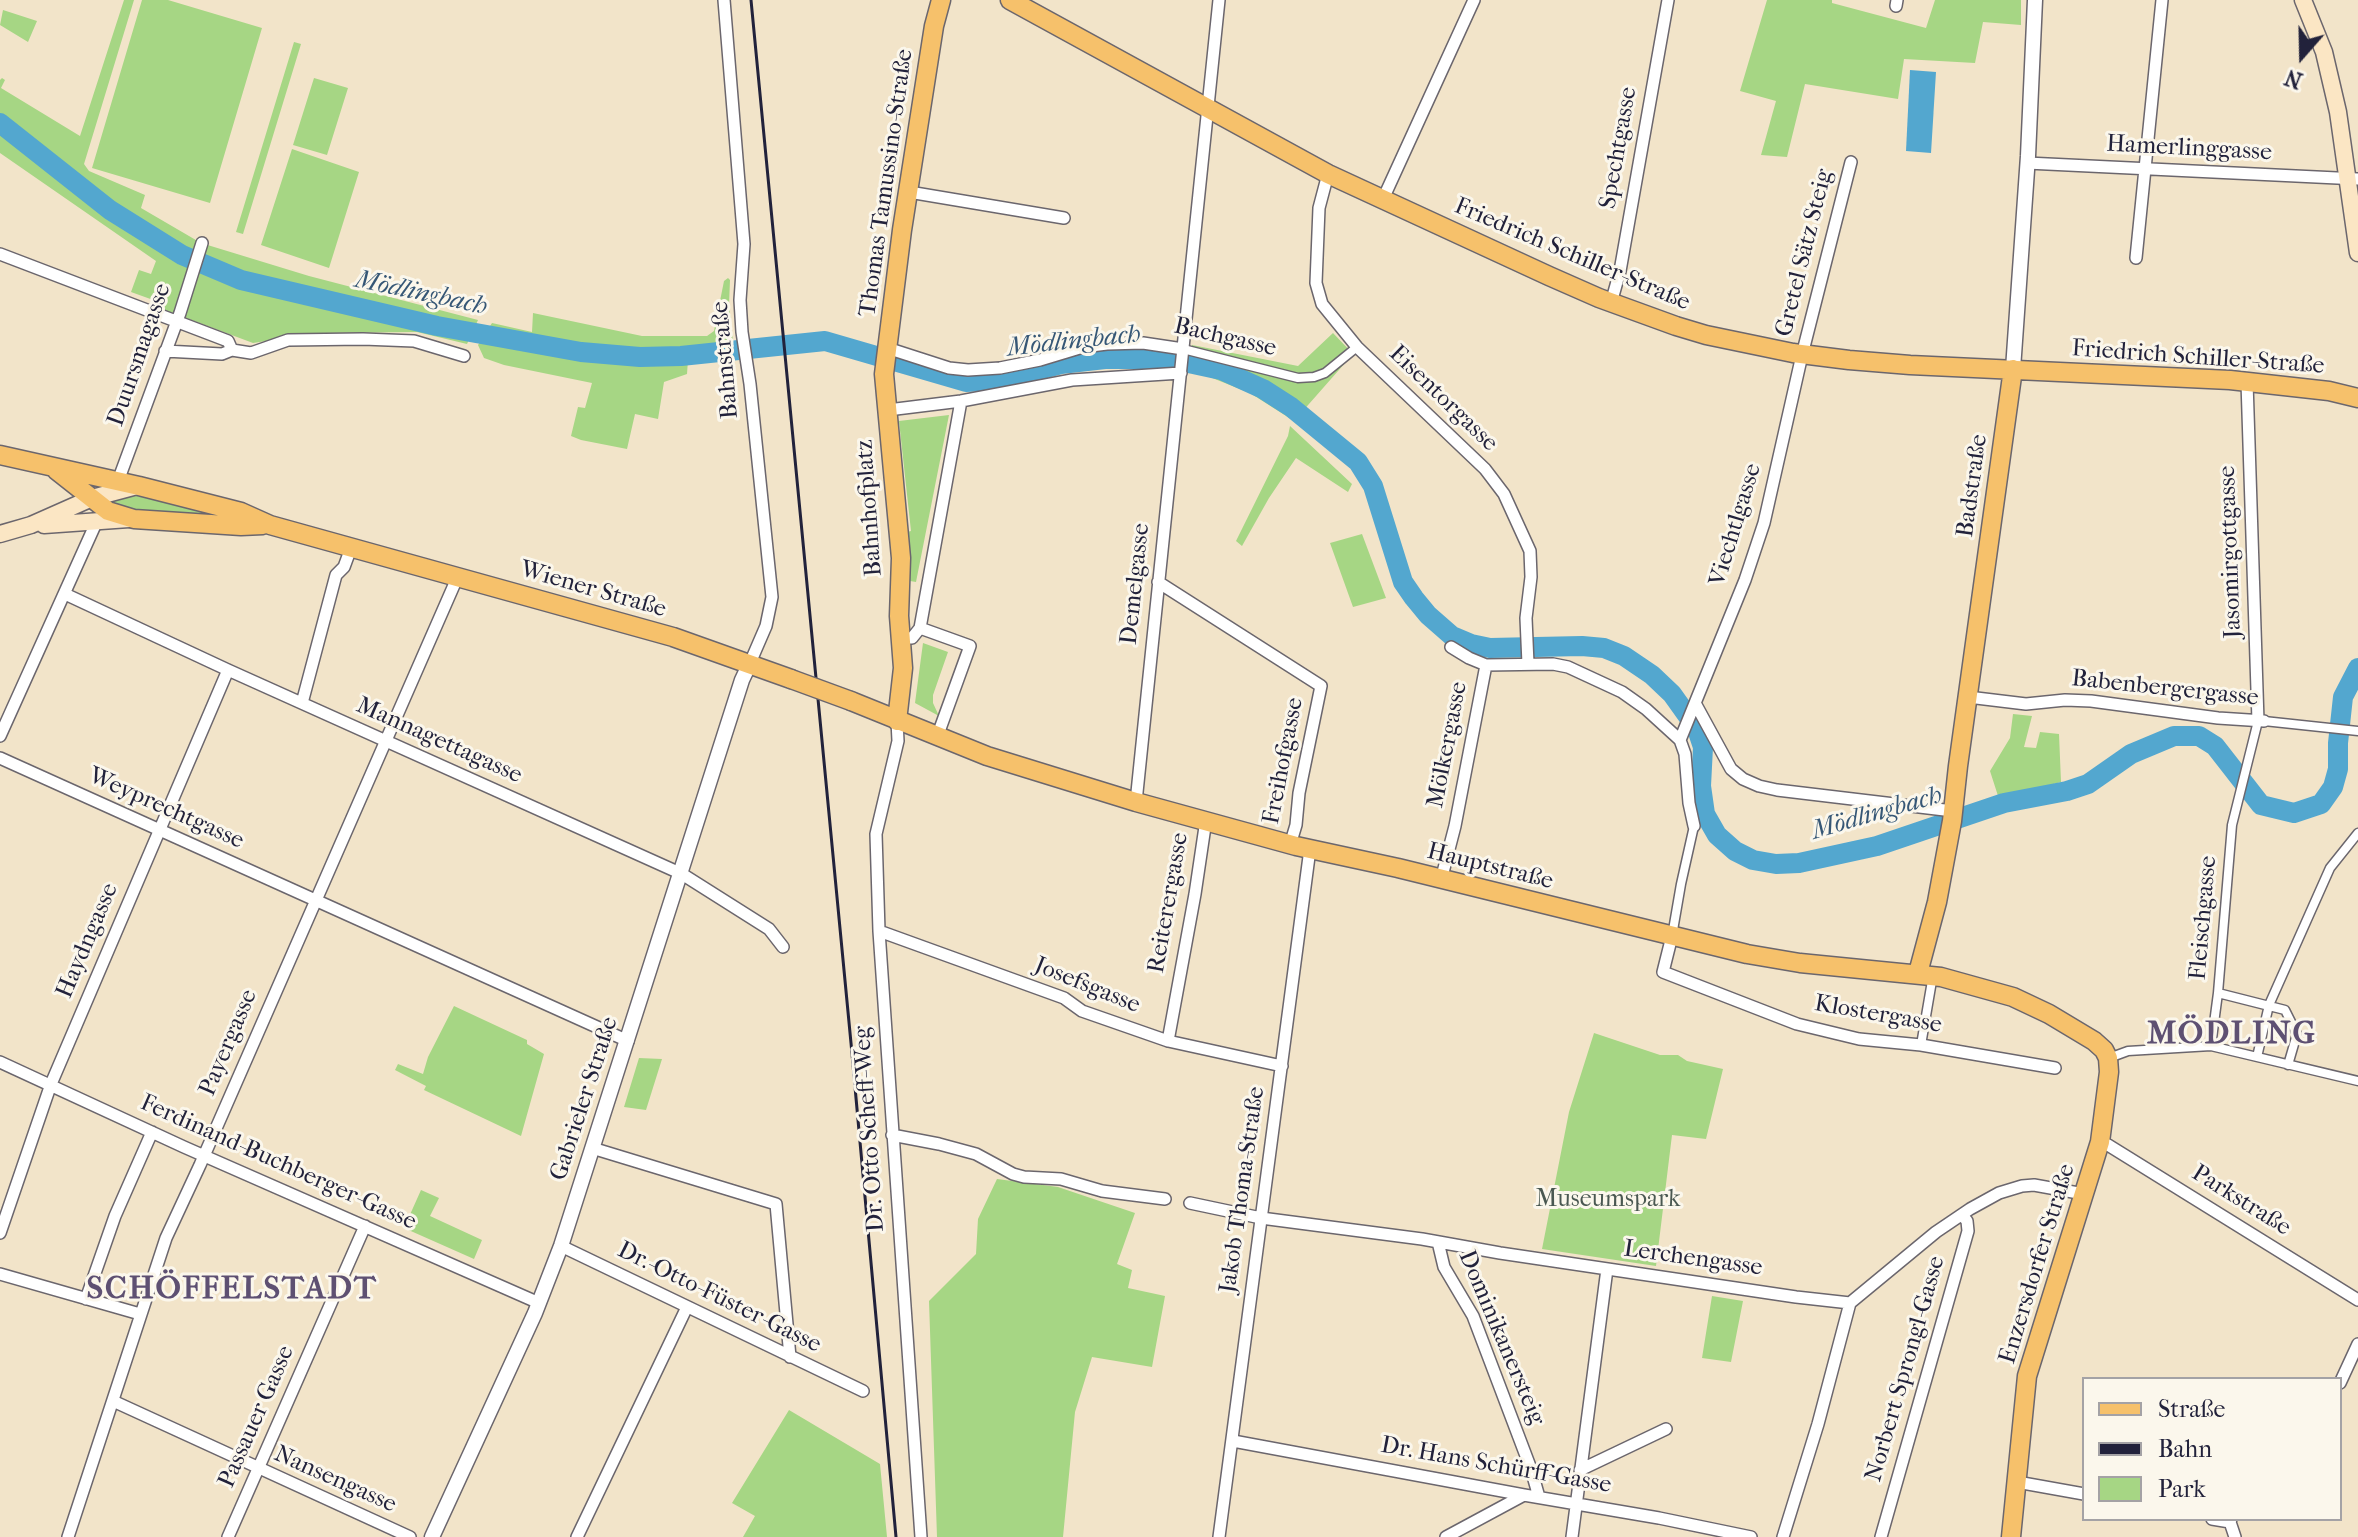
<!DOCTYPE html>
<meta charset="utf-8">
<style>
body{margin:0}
#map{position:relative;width:2358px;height:1537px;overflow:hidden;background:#f2e4c9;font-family:"IM FELL French Canon",serif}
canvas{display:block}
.legend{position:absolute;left:2082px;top:1377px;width:260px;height:144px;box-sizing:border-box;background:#fbf7ec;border:2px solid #a4a2a5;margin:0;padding:10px 14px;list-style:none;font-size:24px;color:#22223b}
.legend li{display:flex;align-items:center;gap:16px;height:40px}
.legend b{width:40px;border:2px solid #a4a2a5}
.north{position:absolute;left:2262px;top:16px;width:80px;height:80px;-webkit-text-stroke:6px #fbf7ec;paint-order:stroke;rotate:200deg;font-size:22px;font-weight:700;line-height:32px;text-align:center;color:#22223b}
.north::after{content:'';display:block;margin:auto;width:28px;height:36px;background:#22223b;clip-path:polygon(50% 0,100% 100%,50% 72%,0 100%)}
</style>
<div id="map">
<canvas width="2358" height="1537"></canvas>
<ul class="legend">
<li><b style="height:10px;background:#f6c16b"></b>Straße</li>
<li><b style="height:10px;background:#22223b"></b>Bahn</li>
<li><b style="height:22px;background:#a6d684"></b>Park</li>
</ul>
<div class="north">N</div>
</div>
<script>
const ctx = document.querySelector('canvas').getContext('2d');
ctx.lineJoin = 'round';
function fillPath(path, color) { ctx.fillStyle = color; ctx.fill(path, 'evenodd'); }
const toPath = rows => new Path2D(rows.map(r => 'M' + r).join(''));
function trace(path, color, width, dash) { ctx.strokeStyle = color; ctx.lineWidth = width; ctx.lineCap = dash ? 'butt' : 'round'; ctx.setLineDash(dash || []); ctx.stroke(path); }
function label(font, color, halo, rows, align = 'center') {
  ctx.font = font + ' "IM FELL French Canon",serif'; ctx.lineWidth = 6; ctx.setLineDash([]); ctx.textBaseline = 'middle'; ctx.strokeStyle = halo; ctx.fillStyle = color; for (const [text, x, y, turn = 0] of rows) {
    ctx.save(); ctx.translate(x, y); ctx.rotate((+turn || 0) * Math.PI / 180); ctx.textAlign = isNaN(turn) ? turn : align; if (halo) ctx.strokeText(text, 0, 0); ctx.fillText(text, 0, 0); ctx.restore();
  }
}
fillPath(toPath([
 [124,0,134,0,84,164,89,171,145,195,141,208,201,243,309,276,478,320,467,344,417,332,320,333,253,343,154,306,156,301,131,292,139,270,151,274,156,261,0,153,0,80,2,78,5,80,1,88,80,136],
 [142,0,168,0,262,28,210,203,92,168],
 [1767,0,1832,0,1832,3,1926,28,1935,0,2021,0,2021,25,1983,22,1975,63,1904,59,1898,99,1805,84,1787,157,1761,155,1776,101,1740,91],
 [3,10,37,21,28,42,0,25],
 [294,42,301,44,243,234,236,232],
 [314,78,348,88,327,155,293,145],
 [292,149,359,172,329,268,261,245],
 [728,278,730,280,729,305,734,351,688,360,687,374,664,382,658,419,635,414,627,449,581,440,571,436,578,407,585,408,592,383,504,365,484,358,478,345,492,323,532,332,533,313,642,336,707,336,714,331,724,281],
 [1333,333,1353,354,1294,421,1250,393,1192,370,1192,345,1298,366],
 [949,415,916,582,910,581,907,532,911,531,899,421],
 [1290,426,1352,484,1348,492,1296,458,1269,498,1242,546,1236,541,1288,436],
 [124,493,239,519,125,512,102,501],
 [1362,534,1386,598,1353,607,1330,543],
 [923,643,948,652,933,695,933,703,939,716,915,703],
 [2013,714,2032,716,2024,747,2036,748,2040,732,2059,734,2061,782,1999,799,1990,771,2010,738],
 [454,1006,527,1040,527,1044,544,1054,521,1136,424,1090,426,1086,395,1070,398,1064,423,1074,428,1057],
 [1594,1033,1660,1055,1678,1055,1687,1061,1723,1069,1706,1139,1672,1135,1656,1266,1542,1249,1569,1112],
 [639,1058,662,1059,646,1110,624,1107],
 [997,1179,1058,1187,1135,1213,1117,1264,1132,1270,1128,1288,1165,1296,1152,1367,1092,1357,1075,1412,1063,1537,937,1537,929,1301,976,1254,978,1219],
 [421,1190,439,1198,430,1216,482,1240,474,1259,404,1228],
 [1712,1296,1743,1301,1731,1362,1702,1358],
 [789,1410,880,1464,887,1537,743,1537,755,1516,732,1503]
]), '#a6d684');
fillPath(toPath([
 [1910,70,1936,72,1931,153,1906,151]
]), '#53a7cf');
trace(toPath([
 [0,123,110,210,182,255,241,280,437,326,581,352,640,357,681,356,825,341,966,382,1001,380,1061,364,1105,359,1170,359,1221,370,1263,389,1291,407,1358,462,1373,486,1403,582,1414,598,1428,615,1452,636,1471,644,1490,648,1582,646,1604,648,1624,656,1652,675,1672,694,1697,729,1703,747,1701,786,1705,814,1717,835,1735,851,1753,860,1776,864,1799,863,1877,846,2004,803,2067,791,2088,784,2131,754,2174,736,2199,736,2215,746,2261,805,2294,813,2321,804,2333,787,2338,769,2338,743,2343,697,2358,668]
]), '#53a7cf', 20);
const pedestrian = toPath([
 [1183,349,1298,378,1314,377,1325,373,1357,347],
 [2264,721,2358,731],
 [1672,936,1681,884,1694,826],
 [2218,993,2285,1010,2297,1034,2288,1065],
 [1921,1045,1933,975],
 [2211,1046,2218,993,2232,825,2258,721],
 [2257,1057,2269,1005,2330,868,2358,833],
 [2109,1058,2128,1051,2211,1046,2358,1081]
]);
const minor = toPath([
 [724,0,744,244,740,300,742,332,750,384,772,597,766,626,750,663],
 [1896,6,1897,0],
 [2027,163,2358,179],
 [1328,174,1319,208,1316,283,1322,304,1357,347,1485,469,1504,494,1530,551,1531,577,1526,618,1528,664],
 [909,192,1064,218],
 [1383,199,1474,0],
 [0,254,228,341,232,350],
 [2136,258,2162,0],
 [1611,303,1620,271,1668,0],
 [887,348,949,368,968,370,1000,368,1040,360,1083,347,1107,344,1143,343,1183,349],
 [165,351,222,354,232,350,251,353,288,340,363,339,414,341,464,356],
 [2247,382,2258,721],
 [888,410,961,401,1072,380,1181,373],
 [118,481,180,313,202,243],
 [1158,582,1321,686,1299,793,1296,825,1290,845],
 [65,594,228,670,682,874,769,929,783,947],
 [920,628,970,646,937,737],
 [902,638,912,638,920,628,961,401],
 [1451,647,1469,658,1486,665,1553,664,1568,667,1622,692,1646,709,1680,740,1685,754,1689,803,1694,826],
 [1968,697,2026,704,2065,700,2091,701,2218,718,2264,721],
 [302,703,336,575,344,567,351,548],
 [1695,703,1731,769,1743,779,1759,786,1777,790,1953,811],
 [897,721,898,741,876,834,879,931,921,1537],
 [0,736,96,523],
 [1680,740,1745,580,1764,523,1802,355,1851,162],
 [0,758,628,1041],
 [1136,802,1219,0],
 [1441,880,1455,826,1486,665],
 [879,931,1064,998,1082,1011,1168,1041,1282,1066],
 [1672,936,1663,972,1797,1024,1859,1039,1921,1045,2055,1068],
 [1168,1041,1195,894,1206,820],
 [0,1062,184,1147,539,1303],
 [892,1135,939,1144,976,1154,1013,1174,1024,1177,1061,1179,1102,1191,1165,1199],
 [2100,1142,2108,1145,2358,1300],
 [592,1148,776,1204,790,1357],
 [1190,1203,1261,1218,1422,1239,1500,1253,1796,1297,1850,1303,1936,1232,1970,1209,1999,1193,2022,1186,2034,1185,2084,1194],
 [0,1233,51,1084,228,670],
 [1438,1242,1444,1267,1473,1316,1531,1469,1539,1497],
 [561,1246,863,1391],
 [0,1274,140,1314],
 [86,1299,115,1216,152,1132],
 [2340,1383,2358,1344],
 [113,1401,410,1537],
 [1233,1441,1524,1495,1659,1518,1751,1537],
 [1580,1470,1666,1429],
 [2017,1482,2084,1494],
 [2212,1519,2230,1522],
 [2231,1519,2230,1522,2235,1537],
 [68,1537,166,1238,200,1165,458,576],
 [228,1537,365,1226],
 [577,1537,687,1307],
 [1219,1537,1310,849],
 [1446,1537,1524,1495],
 [1572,1537,1607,1269],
 [1783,1537,1818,1424,1850,1303],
 [1881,1537,1968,1231,1967,1221,1962,1215]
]);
const tertiary = toPath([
 [2013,369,2028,156,2035,0],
 [432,1537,535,1313,561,1246,742,680,750,663]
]);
const secondary = toPath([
 [2303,0,2324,52,2338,112,2358,253],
 [44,525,129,519],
 [0,534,31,525,92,498,137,486]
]);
const primary = toPath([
 [1010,0,1328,174,1549,276,1599,298,1676,326,1706,335,1793,353,1849,360,1910,365,2230,380,2329,391,2358,398],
 [0,455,139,486,241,512,270,525,673,637,791,679],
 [56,470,108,511,134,519,241,526,263,525],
 [851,701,987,756,1136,802,1296,846,1398,868,1747,954,1800,963,1941,977,2013,997,2049,1014,2094,1041,2104,1050,2108,1058,2109,1072,2100,1142,2027,1376,2011,1537],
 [897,721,903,668,899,616,901,558,884,374,902,230,934,26,941,0],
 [1918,973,1937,902,1952,821,1958,766,2013,369]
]);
trace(pedestrian, '#6b666d', 11);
trace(minor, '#6b666d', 14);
trace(tertiary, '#6b666d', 17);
trace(secondary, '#6b666d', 19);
trace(primary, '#6b666d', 21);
trace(pedestrian, '#fff', 8);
trace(minor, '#fff', 11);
trace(tertiary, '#fff', 14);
trace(secondary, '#fbe6c4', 16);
trace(primary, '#f6c16b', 18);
trace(toPath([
 [751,0,851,1043,896,1537]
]), '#22223b', 3);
const primaryBridge = toPath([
 [791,679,851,701]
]);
trace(primaryBridge, '#6b666d', 21, []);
trace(primaryBridge, '#f6c16b', 18);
label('24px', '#22223b', '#fbf7ec', [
 ["Spechtgasse",1619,148,-80],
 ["Hamerlinggasse",2189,149,3],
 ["Thomas Tamussino-Straße",887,183,-82],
 ["Gretel Sätz Steig",1805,253,-76],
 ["Friedrich Schiller-Straße",1572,255,23],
 ["Bachgasse",1225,338,13],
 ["Duursmagasse",140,355,-71],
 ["Friedrich Schiller-Straße",2198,358,4],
 ["Bahnstraße",726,360,-95],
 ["Eisentorgasse",1443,399,44],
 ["Badstraße",1973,486,-82],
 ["Bahnhofplatz",870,508,-94],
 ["Viechtlgasse",1736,525,-73],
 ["Jasomirgottgasse",2231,552,-92],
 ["Demelgasse",1136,584,-84],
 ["Wiener Straße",593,590,16],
 ["Babenbergergasse",2165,689,6],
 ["Mannagettagasse",439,741,24],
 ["Mölkergasse",1448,745,-79],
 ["Freihofgasse",1284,761,-79],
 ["Weyprechtgasse",166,809,24],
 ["Hauptstraße",1490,867,14],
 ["Reiterergasse",1169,903,-80],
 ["Fleischgasse",2204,918,-85],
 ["Haydngasse",88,941,-67],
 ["Josefsgasse",1087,986,22],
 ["Klostergasse",1878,1015,10],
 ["Payergasse",229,1043,-67],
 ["Gabrieler Straße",585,1099,-72],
 ["Dr. Otto Scheff-Weg",870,1129,-94],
 ["Ferdinand-Buchberger-Gasse",278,1163,24],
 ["Jakob Thoma-Straße",1243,1190,-82],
 ["Parkstraße",2241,1201,32],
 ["Lerchengasse",1693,1259,8],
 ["Enzersdorfer Straße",2038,1264,-73],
 ["Dr.-Otto-Füster-Gasse",719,1298,26],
 ["Dominikanersteig",1501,1338,67],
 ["Norbert Sprongl-Gasse",1906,1369,-74],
 ["Passauer Gasse",257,1417,-66],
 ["Dr. Hans Schürff-Gasse",1496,1466,10],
 ["Nansengasse",335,1480,24]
]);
label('24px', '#4a5851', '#fbf7ec', [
 ["Museumspark",1608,1200]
]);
label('italic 26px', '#365776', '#fbf7ec', [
 ["Mödlingbach",421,294,12],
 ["Mödlingbach",1074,342,-6],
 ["Mödlingbach",1877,814,-16]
]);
ctx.letterSpacing = '2px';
label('bold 32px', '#5e5072', '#fbf7ec', [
 ["MÖDLING",2232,1035],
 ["SCHÖFFELSTADT",232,1290]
]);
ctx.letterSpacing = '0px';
</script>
